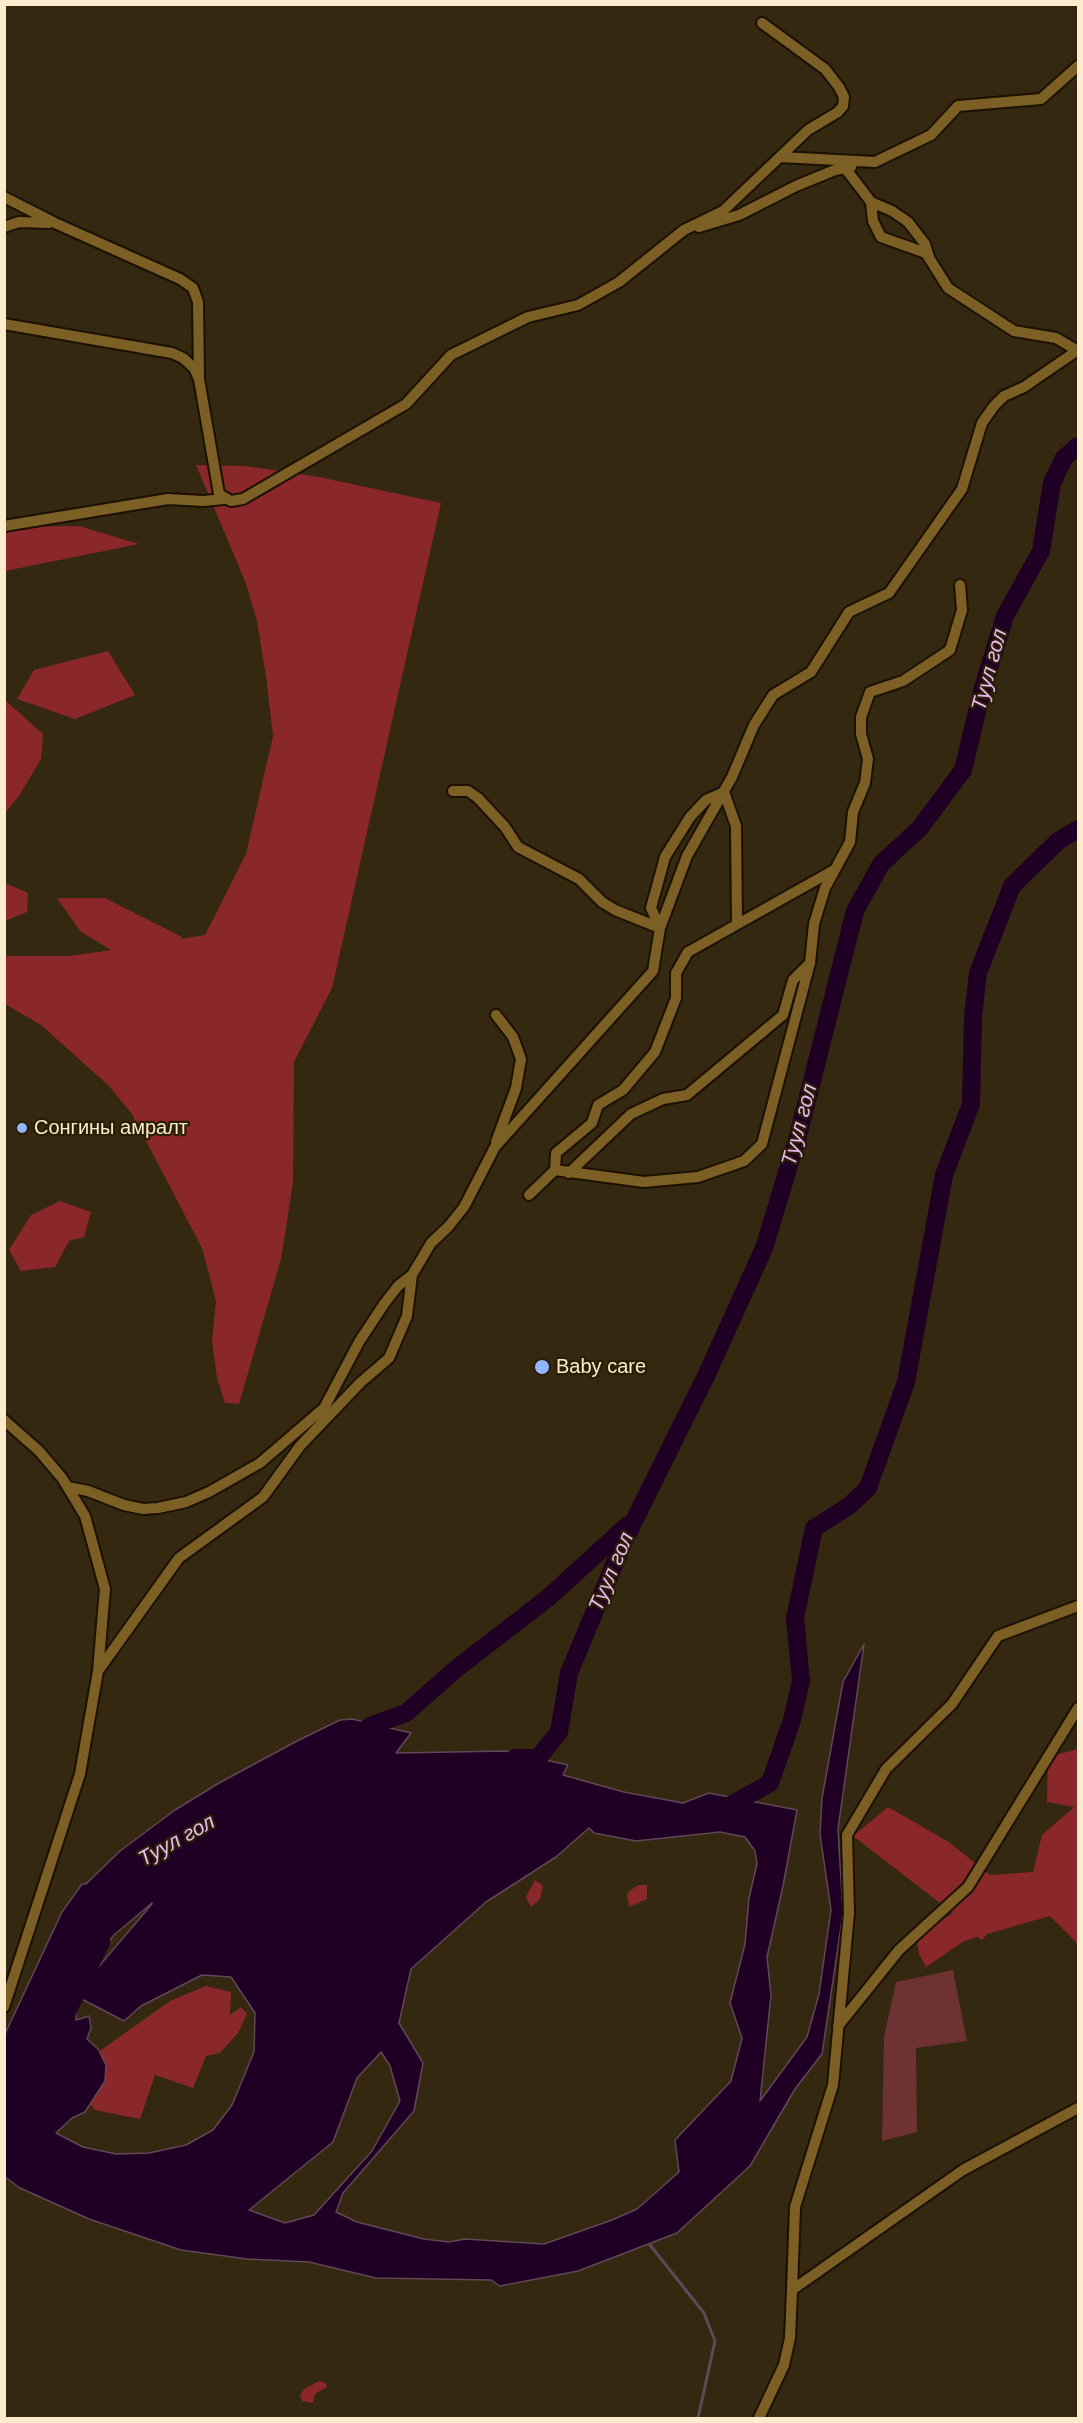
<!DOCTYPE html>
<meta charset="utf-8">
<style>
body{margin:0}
#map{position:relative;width:1083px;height:2423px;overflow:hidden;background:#342810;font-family:Arial,sans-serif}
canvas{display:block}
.frame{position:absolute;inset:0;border:6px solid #fcecce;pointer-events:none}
</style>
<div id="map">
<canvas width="1083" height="2423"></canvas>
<div class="frame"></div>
</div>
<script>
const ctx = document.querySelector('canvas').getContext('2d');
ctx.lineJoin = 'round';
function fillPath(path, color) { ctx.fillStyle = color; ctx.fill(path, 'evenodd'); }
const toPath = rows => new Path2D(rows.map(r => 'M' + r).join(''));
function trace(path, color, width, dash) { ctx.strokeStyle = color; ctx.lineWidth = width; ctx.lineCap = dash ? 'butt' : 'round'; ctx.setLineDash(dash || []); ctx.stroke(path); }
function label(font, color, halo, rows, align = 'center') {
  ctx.font = font + ' Arial,sans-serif'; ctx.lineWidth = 4.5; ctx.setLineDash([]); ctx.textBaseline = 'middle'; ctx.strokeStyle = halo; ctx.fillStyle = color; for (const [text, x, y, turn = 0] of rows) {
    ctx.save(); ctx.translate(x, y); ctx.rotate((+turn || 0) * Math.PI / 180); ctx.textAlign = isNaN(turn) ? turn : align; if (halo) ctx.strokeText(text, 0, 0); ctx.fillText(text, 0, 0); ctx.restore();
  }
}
fillPath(toPath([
 [953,1970,967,2041,916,2048,917,2132,882,2141,884,2037,896,1982]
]), '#6d3231');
fillPath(toPath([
 [196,465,245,466,319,477,441,503,332,988,294,1062,293,1183,281,1259,239,1404,225,1403,217,1378,212,1341,216,1301,202,1248,132,1114,109,1086,41,1025,5,1004,5,956,69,956,111,950,80,931,57,898,105,898,182,937,180,939,205,935,246,854,273,736,266,676,257,621,245,581],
 [79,526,139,544,5,571,5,527],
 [108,651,135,695,75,719,17,699,34,670],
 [5,700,43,734,41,759,19,796,5,813],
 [5,883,28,893,27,912,5,921],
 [60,1201,91,1212,84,1237,69,1241,55,1267,21,1271,9,1250,31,1215],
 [1078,1749,1078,1944,1050,1916,987,1934,982,1940,977,1937,964,1941,926,1967,920,1956,915,1937,953,1913,853,1836,888,1807,949,1842,990,1875,1033,1872,1042,1835,1074,1807,1047,1802,1048,1757],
 [535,1880,543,1886,540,1899,531,1907,526,1897],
 [638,1885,647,1885,647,1899,629,1907,627,1893],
 [206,1986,231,1992,230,2015,241,2007,247,2014,238,2033,220,2053,206,2056,193,2088,155,2075,140,2119,95,2110,83,2096,101,2050,170,2001],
 [319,2381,326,2383,327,2387,315,2394,313,2403,302,2401,300,2395,304,2389]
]), '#8a272b');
const water = toPath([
 [864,1644,838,1829,843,1913,822,2054,795,2089,750,2166,677,2233,578,2271,500,2286,491,2280,376,2278,309,2262,247,2259,181,2250,89,2219,20,2188,5,2177,5,2034,62,1912,82,1884,86,1884,120,1851,175,1810,219,1783,297,1741,340,1720,352,1719,411,1733,396,1753,505,1751,568,1765,563,1775,624,1792,683,1803,709,1793,797,1810,783,1886,767,1957,771,1995,760,2101,807,2037,819,1994,831,1910,820,1834,822,1798,843,1682,864,1644],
 [589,1828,594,1833,636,1841,720,1832,745,1837,755,1851,757,1864,749,1898,745,1944,730,2003,742,2038,731,2081,675,2140,679,2172,637,2209,612,2220,544,2244,465,2239,449,2242,424,2239,357,2222,336,2212,343,2193,414,2111,423,2063,399,2023,411,1969,486,1902,556,1857,589,1828],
 [152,1903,152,1904,77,1992,79,1980,114,1935,152,1903],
 [202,1975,231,1977,255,2013,254,2052,232,2105,213,2130,186,2145,149,2153,116,2154,83,2147,56,2133,72,2118,85,2112,105,2081,106,2065,98,2049,87,2039,91,2028,89,2016,76,2020,76,1996,124,2021,141,2006,202,1975],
 [381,2052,390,2066,400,2101,372,2151,314,2215,285,2223,249,2210,333,2142,357,2078,381,2052]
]);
fillPath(water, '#1f0024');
trace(water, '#614757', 1.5);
trace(toPath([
 [650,2245,704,2313,715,2341,698,2418]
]), '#614757', 3);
trace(toPath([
 [356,1738,370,1726,406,1713,457,1668,549,1597,628,1525],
 [515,1758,538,1758,559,1732,569,1673,624,1541,706,1376,764,1248,798,1136,855,911,881,864,920,828,963,770,982,691,1005,616,1041,551,1052,483,1064,458,1078,446],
 [720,1811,770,1783,792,1720,801,1681,795,1618,814,1528,849,1506,868,1488,906,1382,944,1175,971,1104,973,1016,978,973,1012,886,1058,841,1078,829],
 [67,2012,101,1942]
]), '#1f0024', 18);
const street = toPath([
 [780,157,875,162,931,135,958,106,1041,99,1078,66],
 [845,168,871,202,873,221,881,237,926,253,948,288,1014,331,1056,338,1078,351],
 [4,197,55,223,180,279,193,288,198,302,199,376],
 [871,202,892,211,908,222,925,244,929,257],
 [4,227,19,222,49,223],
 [699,227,739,215,796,186,835,170,851,167],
 [4,324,172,353,183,358,194,368,199,379,219,494,231,501,243,499,406,404,451,355,528,317,578,305,619,282,684,230,723,211,808,130,838,112,843,106,844,97,839,87,825,69,762,23],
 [4,526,168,499,203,501,224,499],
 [453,791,468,791,478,798,505,827,518,847,579,879,602,902,615,910,660,928],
 [660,928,651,908,665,857,690,817,706,800,724,792,736,826,737,924],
 [496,1015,513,1037,521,1059,516,1088,496,1142],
 [555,1170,644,1182,698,1177,744,1161,762,1144,810,963,814,924,825,888,850,842,853,812,865,783,868,759,861,734,861,717,870,692,903,681,950,650,962,610,960,585],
 [569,1173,631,1114,663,1099,687,1095,783,1015,793,980,809,964],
 [529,1195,555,1170,556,1153,592,1123,598,1105,623,1090,655,1052,676,998,676,973,688,952,834,870],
 [4,1420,39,1451,62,1478,85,1516,105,1589,98,1671,80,1774,4,2007],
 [68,1487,88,1491,124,1505,143,1509,158,1508,186,1502,209,1492,260,1463,324,1408,359,1342,384,1304,398,1286,412,1275],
 [98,1671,179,1558,263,1497,300,1446,360,1383,389,1358,407,1316,412,1275,431,1243,448,1227,464,1207,495,1147,653,971,660,928,687,856,732,777,754,725,773,695,811,672,849,612,889,593,962,489,982,423,994,406,1004,396,1024,387,1078,350],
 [838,2026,899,1950,968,1887,1078,1708],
 [792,2290,795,2207,833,2085,849,1913,847,1835,886,1769,952,1704,998,1636,1078,1606],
 [759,2418,784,2365,790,2338,792,2290,963,2170,1078,2108]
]);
trace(street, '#1c1000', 14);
trace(street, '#7c5f24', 10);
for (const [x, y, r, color] of [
 [22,1128,6,"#92b7fd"],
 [542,1367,8,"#92b7fd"]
]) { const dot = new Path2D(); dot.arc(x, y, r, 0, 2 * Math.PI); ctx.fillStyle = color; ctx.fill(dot); trace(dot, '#2a1e06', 2); }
label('20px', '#fcecce', '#2a1e06', [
 ["Сонгины амралт",34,1128],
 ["Baby care",556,1367]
], 'left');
label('italic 21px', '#ecb8f3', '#2a1e06', [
 ["Туул гол",990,670,-75],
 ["Туул гол",800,1125,-75],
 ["Туул гол",612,1572,-67],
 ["Туул гол",177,1841,-29]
]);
</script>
